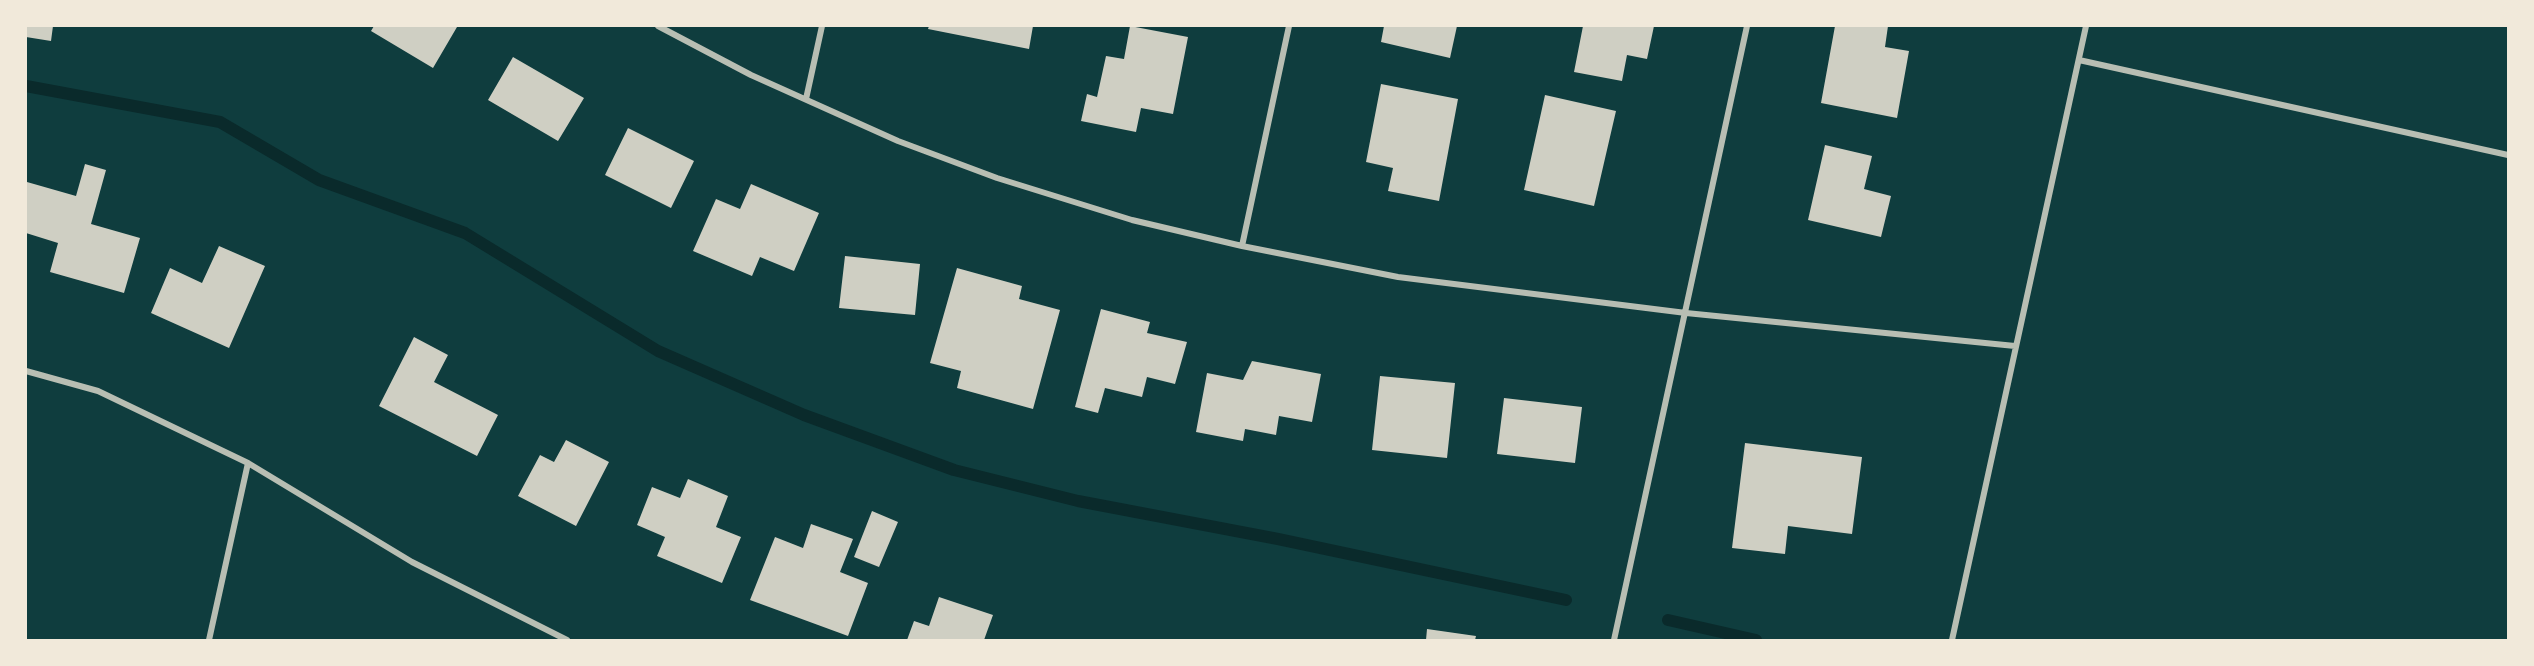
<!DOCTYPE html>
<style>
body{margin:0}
#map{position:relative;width:2534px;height:666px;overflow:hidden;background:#0f3d3e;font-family:"Source Serif 4",serif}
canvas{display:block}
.frame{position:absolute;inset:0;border:27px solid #f1e9da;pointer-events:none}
</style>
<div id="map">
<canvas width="2534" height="666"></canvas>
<div class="frame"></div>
</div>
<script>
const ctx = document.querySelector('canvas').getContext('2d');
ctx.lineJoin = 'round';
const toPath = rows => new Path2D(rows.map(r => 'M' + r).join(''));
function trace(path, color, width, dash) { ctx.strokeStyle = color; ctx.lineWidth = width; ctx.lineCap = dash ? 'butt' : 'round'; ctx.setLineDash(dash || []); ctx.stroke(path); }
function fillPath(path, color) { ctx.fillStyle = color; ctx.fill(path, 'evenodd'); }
trace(toPath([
 [26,86,220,122,319,180,465,233,658,351,804,415,954,470,1078,501,1278,539,1566,600],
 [1668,620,1756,640]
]), '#0a2a2b', 12);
fillPath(toPath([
 [26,26,53,26,51,41,26,37],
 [374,26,455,26,457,27,433,68,371,31],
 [929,26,1033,26,1029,49,928,29],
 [1130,26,1188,37,1173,114,1141,108,1136,132,1081,121,1087,94,1097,97,1106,56,1124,59],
 [1384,26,1457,26,1450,58,1381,42],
 [1583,26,1654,26,1647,59,1627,55,1622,81,1574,72],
 [1835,26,1888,26,1885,47,1909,51,1897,118,1821,103],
 [513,57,584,98,558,141,488,100],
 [1381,84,1458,99,1439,201,1388,191,1393,168,1366,162],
 [1545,95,1616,111,1594,206,1524,190],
 [628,128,694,161,671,208,605,175],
 [1825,145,1872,156,1864,189,1891,196,1881,237,1808,220],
 [85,164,106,170,91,224,140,238,124,293,50,272,58,243,26,233,27,182,76,196],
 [751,184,819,213,794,271,760,257,752,276,693,251,716,199,740,209],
 [219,246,265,266,229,348,151,313,170,268,202,283],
 [845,256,920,264,915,315,839,308],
 [957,268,1022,286,1019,299,1060,310,1033,409,957,388,961,371,930,363],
 [1101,309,1150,322,1147,333,1187,342,1175,384,1147,377,1142,397,1105,388,1098,413,1075,407],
 [414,337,448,355,434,382,498,415,477,456,379,406],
 [1252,361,1321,374,1312,422,1279,416,1276,435,1245,429,1243,441,1196,432,1207,373,1243,380],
 [1380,376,1455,383,1447,458,1372,450],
 [1504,398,1582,407,1575,463,1497,454],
 [566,440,609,462,576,526,518,496,540,455,554,462],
 [1745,443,1862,457,1852,534,1788,526,1785,554,1732,548],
 [688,479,728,496,716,527,741,537,722,583,657,556,665,537,637,525,652,487,680,498],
 [872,511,898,522,879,567,854,557],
 [811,524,853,539,840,572,868,583,848,636,750,600,775,537,803,548],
 [939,597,993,615,984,640,907,640,914,621,929,626],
 [1427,629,1476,636,1475,640,1426,640]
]), '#cfcfc3');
trace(toPath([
 [658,26,751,75,898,141,997,178,1132,220,1242,246,1398,277,1686,313,2015,346],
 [2079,60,2508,155],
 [806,99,822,26],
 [1242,246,1289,26],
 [26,371,98,391,248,463,412,562,567,640],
 [209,640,248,463],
 [1614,640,1747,26],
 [1952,640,2086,26]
]), '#b8beb3', 6);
</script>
